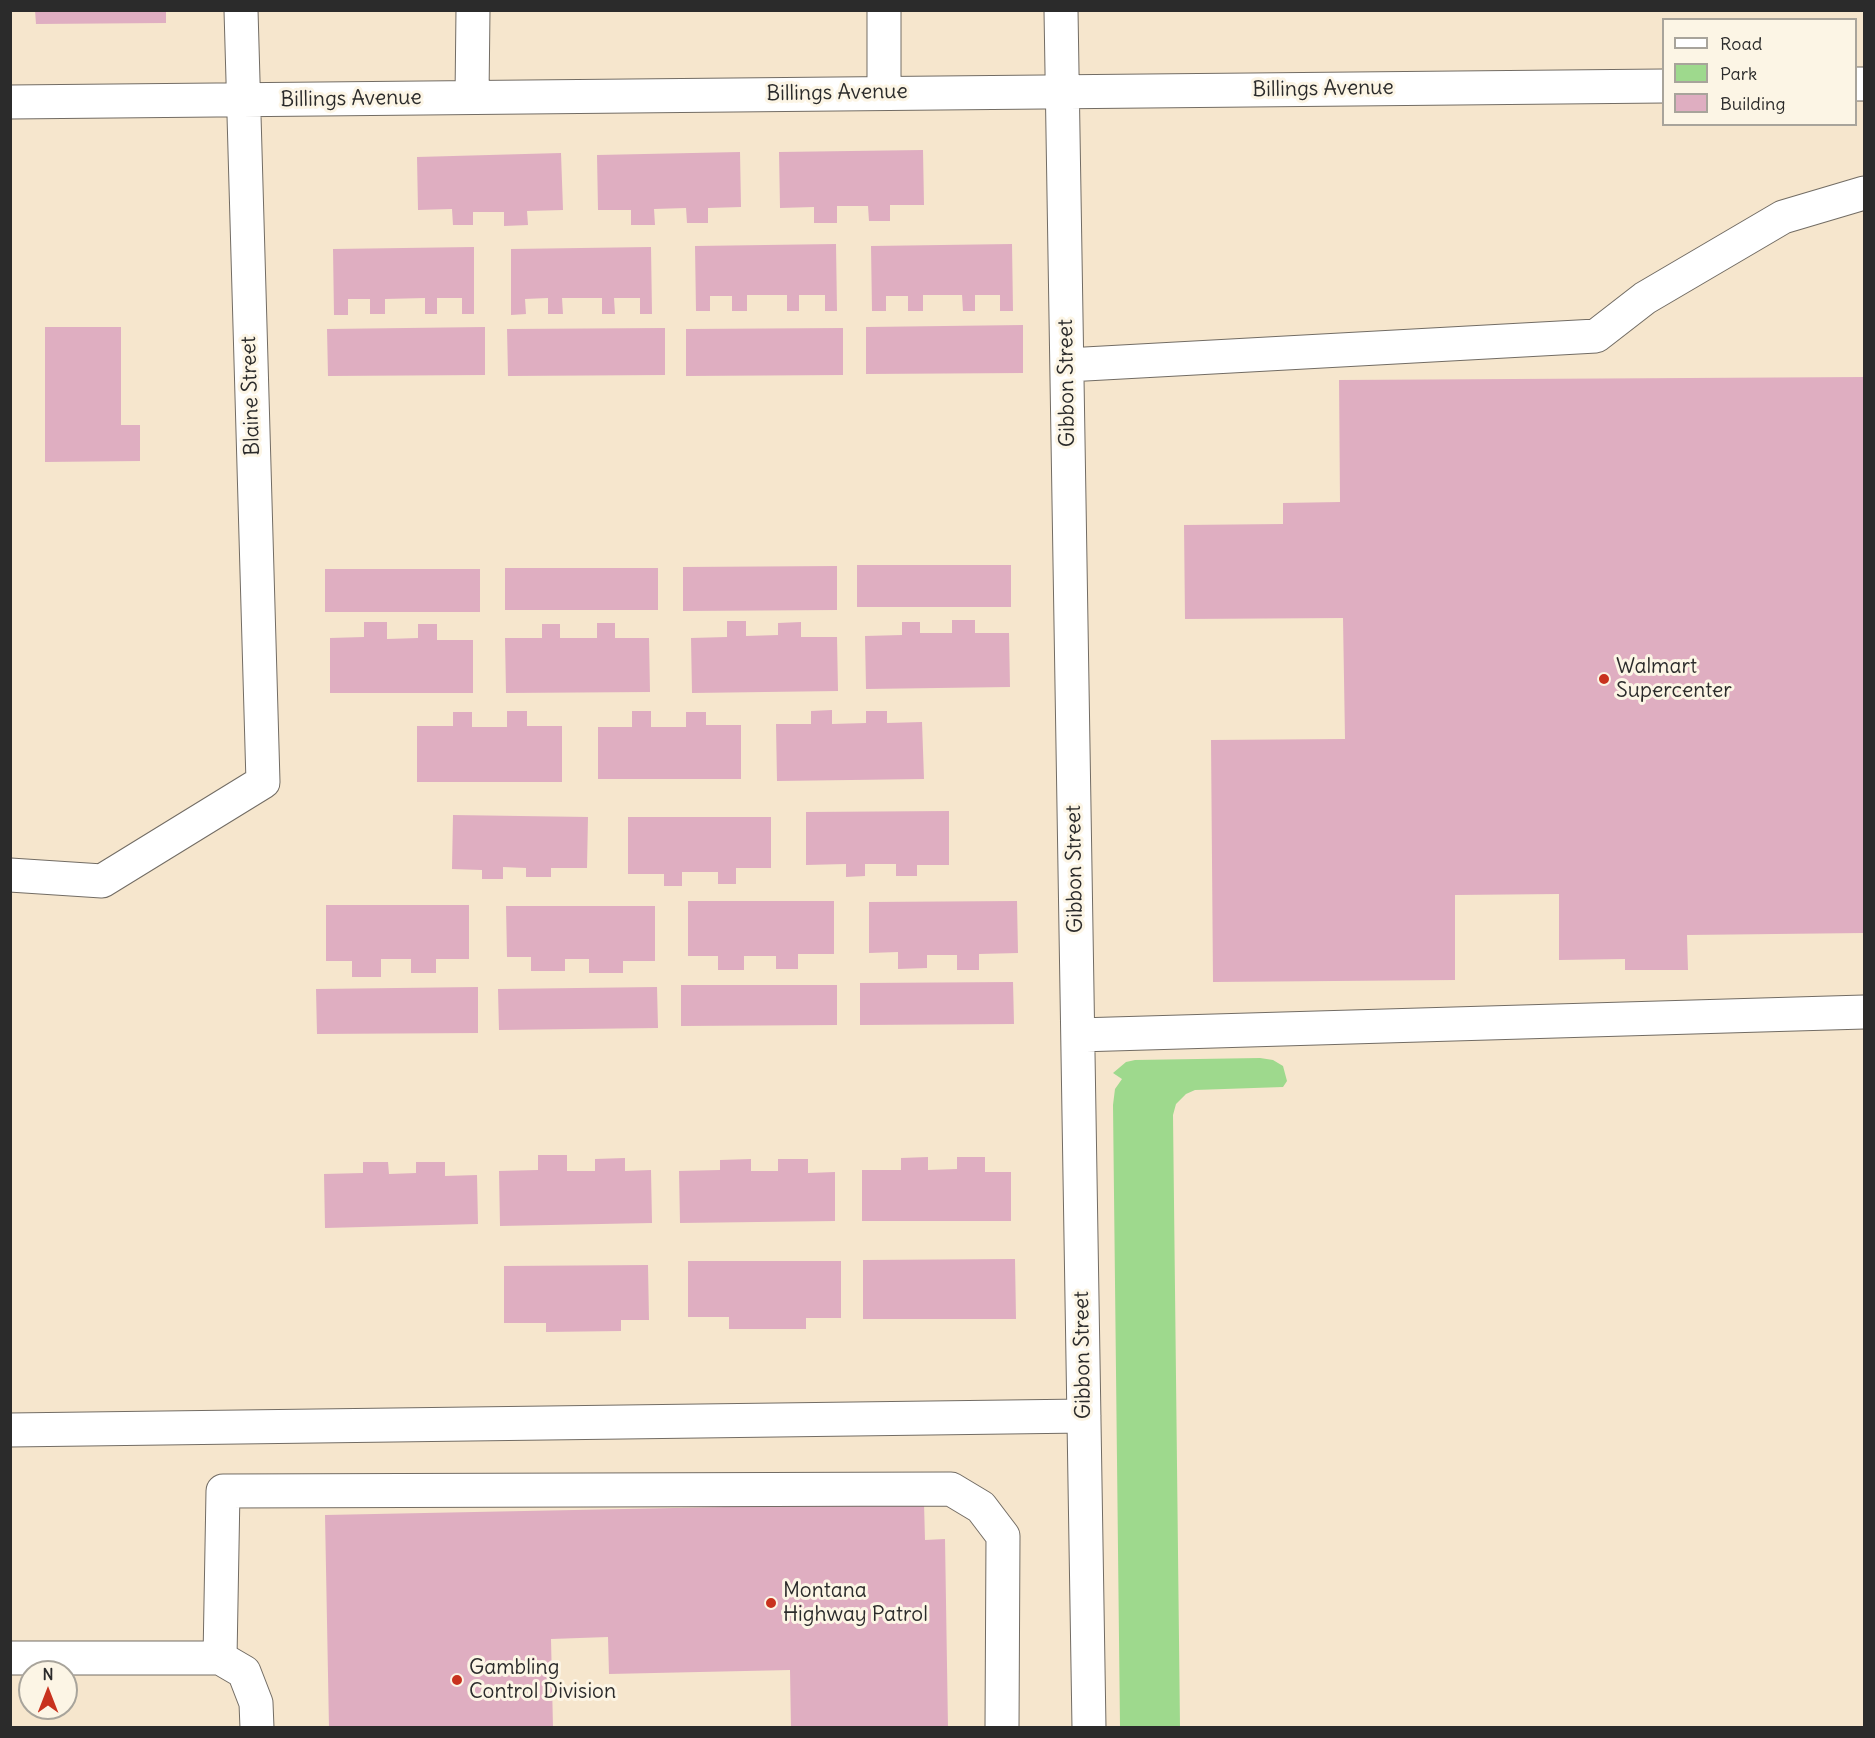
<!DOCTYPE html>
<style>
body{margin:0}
#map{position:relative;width:1875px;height:1738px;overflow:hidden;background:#f6e6cd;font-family:Delius,sans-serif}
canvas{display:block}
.frame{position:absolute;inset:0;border:12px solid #2b2b2b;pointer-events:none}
.legend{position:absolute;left:1662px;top:18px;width:195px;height:108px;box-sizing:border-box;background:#fcf5e5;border:2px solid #a8a49b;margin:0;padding:8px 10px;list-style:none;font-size:18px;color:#2b2b2b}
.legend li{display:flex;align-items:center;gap:12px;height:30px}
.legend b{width:30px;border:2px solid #a8a49b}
.north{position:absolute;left:18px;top:1660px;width:60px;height:60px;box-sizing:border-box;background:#fcf5e5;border:2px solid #a8a49b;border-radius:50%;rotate:0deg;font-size:16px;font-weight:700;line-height:24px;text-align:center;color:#2b2b2b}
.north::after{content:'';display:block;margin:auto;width:21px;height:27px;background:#c8321e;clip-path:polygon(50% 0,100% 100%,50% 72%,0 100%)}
</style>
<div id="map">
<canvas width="1875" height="1738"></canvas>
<div class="frame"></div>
<ul class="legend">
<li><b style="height:8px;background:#fff"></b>Road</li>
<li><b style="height:16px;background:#9ed98d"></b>Park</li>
<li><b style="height:16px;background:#dfaec1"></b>Building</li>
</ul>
<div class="north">N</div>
</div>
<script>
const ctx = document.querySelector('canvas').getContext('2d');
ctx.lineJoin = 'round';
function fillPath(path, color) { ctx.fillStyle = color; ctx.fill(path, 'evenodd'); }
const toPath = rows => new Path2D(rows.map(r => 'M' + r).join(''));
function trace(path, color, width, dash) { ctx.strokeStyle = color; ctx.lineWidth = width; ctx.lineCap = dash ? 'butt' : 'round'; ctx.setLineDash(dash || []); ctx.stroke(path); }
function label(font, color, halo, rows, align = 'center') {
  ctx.font = font + ' Delius,sans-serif'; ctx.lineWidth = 6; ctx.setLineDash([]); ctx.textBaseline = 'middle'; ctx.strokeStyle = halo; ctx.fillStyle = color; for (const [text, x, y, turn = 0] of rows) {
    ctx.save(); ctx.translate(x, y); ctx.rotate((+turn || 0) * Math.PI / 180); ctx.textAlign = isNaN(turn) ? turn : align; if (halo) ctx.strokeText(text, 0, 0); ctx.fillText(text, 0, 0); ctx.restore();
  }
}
fillPath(toPath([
 [1260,1058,1273,1060,1283,1066,1287,1081,1283,1087,1195,1090,1186,1094,1176,1104,1173,1115,1180,1727,1120,1727,1113,1105,1115,1089,1122,1079,1113,1073,1126,1062,1135,1060]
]), '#9ed98d');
fillPath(toPath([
 [35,10,166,10,166,23,36,24],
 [923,150,924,205,890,205,890,221,869,221,868,206,837,206,837,223,814,223,814,207,780,208,779,152],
 [740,152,741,207,708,208,708,223,687,223,686,208,654,209,655,225,631,225,631,210,598,210,597,155],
 [561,153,563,210,527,211,528,225,504,226,504,212,473,212,473,225,453,225,452,209,418,210,417,157],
 [836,244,837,311,825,311,825,295,799,295,799,311,787,311,787,295,747,295,747,311,732,311,732,296,710,296,710,311,696,311,695,246],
 [1012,244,1013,311,1000,311,1000,295,975,295,975,311,963,311,962,295,923,295,923,311,908,311,908,296,886,296,886,311,872,311,871,246],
 [474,247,474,314,462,314,462,298,437,298,437,314,425,314,425,298,385,299,385,314,370,314,370,299,348,299,348,315,334,315,333,249],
 [651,247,652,314,640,314,640,298,614,298,615,314,602,314,602,298,562,298,563,314,548,314,548,298,525,299,526,314,511,315,511,249],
 [1023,325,1023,373,866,374,866,327],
 [45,327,121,327,121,425,140,425,140,461,45,462],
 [485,327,485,375,328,376,327,329],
 [665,328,665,375,508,376,507,329],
 [843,328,843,375,686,376,686,329],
 [1864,377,1864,933,1687,935,1688,970,1625,970,1625,959,1559,960,1559,894,1455,895,1455,980,1213,982,1211,740,1345,739,1343,618,1185,619,1184,525,1283,524,1283,503,1340,502,1339,380],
 [857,565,1011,565,1011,607,857,607],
 [837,566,837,610,683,611,683,567],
 [505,568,658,568,658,610,505,610],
 [325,569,480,569,480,612,325,612],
 [952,620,975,620,975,633,1009,633,1010,687,866,689,865,636,902,635,902,622,920,622,920,633,952,633],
 [727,621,746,621,746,636,778,635,778,623,801,622,801,637,837,637,838,691,692,693,691,638,727,637],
 [364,622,387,622,387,639,418,638,418,624,437,624,437,640,473,640,473,693,330,693,330,638,364,637],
 [597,623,615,623,615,638,649,638,650,692,506,693,505,638,542,638,542,624,560,624,560,638,597,638],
 [832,710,832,724,866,723,866,711,887,711,887,723,922,722,924,779,777,781,776,724,811,724,811,711],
 [507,711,527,711,527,726,562,726,562,782,417,782,417,726,453,726,453,712,472,712,472,727,507,727],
 [632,711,651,711,651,727,686,727,686,712,706,712,706,725,741,725,741,779,598,779,598,727,632,727],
 [949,811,949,865,917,865,917,876,896,876,896,864,865,864,865,876,846,877,846,864,806,865,806,812],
 [453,815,588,817,587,868,551,868,551,877,526,877,526,868,503,867,503,879,482,879,482,870,452,869],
 [628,817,771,817,771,868,736,868,736,884,718,884,718,872,682,872,682,886,664,886,664,874,628,874],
 [688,901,834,901,834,954,798,954,798,969,776,969,776,956,744,956,744,970,718,970,718,956,688,956],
 [1017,901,1018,953,979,954,979,970,957,970,957,955,927,955,927,968,898,969,898,952,869,953,869,902],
 [326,905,469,905,469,959,436,959,436,973,411,973,411,959,381,959,381,977,352,977,352,961,326,961],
 [506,906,655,906,655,961,623,961,623,973,589,973,589,959,565,959,565,971,531,971,531,957,507,957],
 [1013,982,1014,1024,860,1025,860,983],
 [681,985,837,985,837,1025,681,1026],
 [478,987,478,1033,317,1034,316,989],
 [657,987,658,1028,499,1030,498,989],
 [538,1155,567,1155,567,1171,595,1171,595,1159,625,1158,625,1171,651,1170,652,1223,500,1226,499,1171,538,1170],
 [928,1157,928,1170,957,1169,957,1157,985,1157,985,1172,1011,1172,1011,1221,862,1221,862,1170,901,1170,901,1158],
 [751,1159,751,1171,778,1171,778,1159,808,1159,808,1173,835,1172,835,1221,680,1223,679,1171,720,1170,720,1160],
 [363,1162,388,1162,389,1174,416,1173,416,1162,445,1162,445,1176,477,1175,478,1224,325,1228,324,1174,363,1173],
 [1015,1259,1016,1319,863,1319,863,1260],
 [688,1261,841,1261,841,1318,806,1318,806,1329,729,1329,729,1317,688,1317],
 [648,1265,649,1320,621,1320,621,1331,546,1332,546,1323,504,1323,504,1266],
 [924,1503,925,1540,945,1539,948,1728,791,1728,790,1670,609,1674,608,1637,551,1639,553,1728,329,1728,325,1515]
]), '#dfaec1');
const minor = toPath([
 [884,10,884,93],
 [1061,10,1089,1728],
 [1856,84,1864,84],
 [472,97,473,10],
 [10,102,1664,86],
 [1067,365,1596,336,1645,298,1783,217,1864,193],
 [10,875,102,881,263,782,241,10],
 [1078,1035,1864,1012],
 [10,1430,1084,1416],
 [10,1658,220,1658,244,1672,256,1703,257,1728],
 [220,1658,223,1491,951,1489,981,1507,1003,1536,1002,1728]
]);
trace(minor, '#726c64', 35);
trace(minor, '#fff', 33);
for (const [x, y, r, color] of [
 [1604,679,6,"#c8321e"],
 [771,1603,6,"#c8321e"],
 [457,1680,6,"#c8321e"]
]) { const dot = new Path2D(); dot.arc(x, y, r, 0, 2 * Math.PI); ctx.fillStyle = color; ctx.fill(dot); trace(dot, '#fcf5e5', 2); }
label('21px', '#2b2b2b', '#fcf5e5', [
 ["Billings Avenue",1323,89,-1],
 ["Billings Avenue",837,93,-1],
 ["Billings Avenue",351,99,-1],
 ["Gibbon Street",1067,383,-91],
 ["Blaine Street",251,396,-92],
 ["Gibbon Street",1075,869,-91],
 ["Gibbon Street",1083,1355,-91]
]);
label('21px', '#2b2b2b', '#fcf5e5', [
 ["Walmart",1616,667],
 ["Supercenter",1616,691],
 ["Montana",783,1591],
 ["Highway Patrol",783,1615],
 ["Gambling",469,1668],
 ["Control Division",469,1692]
], 'left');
</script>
